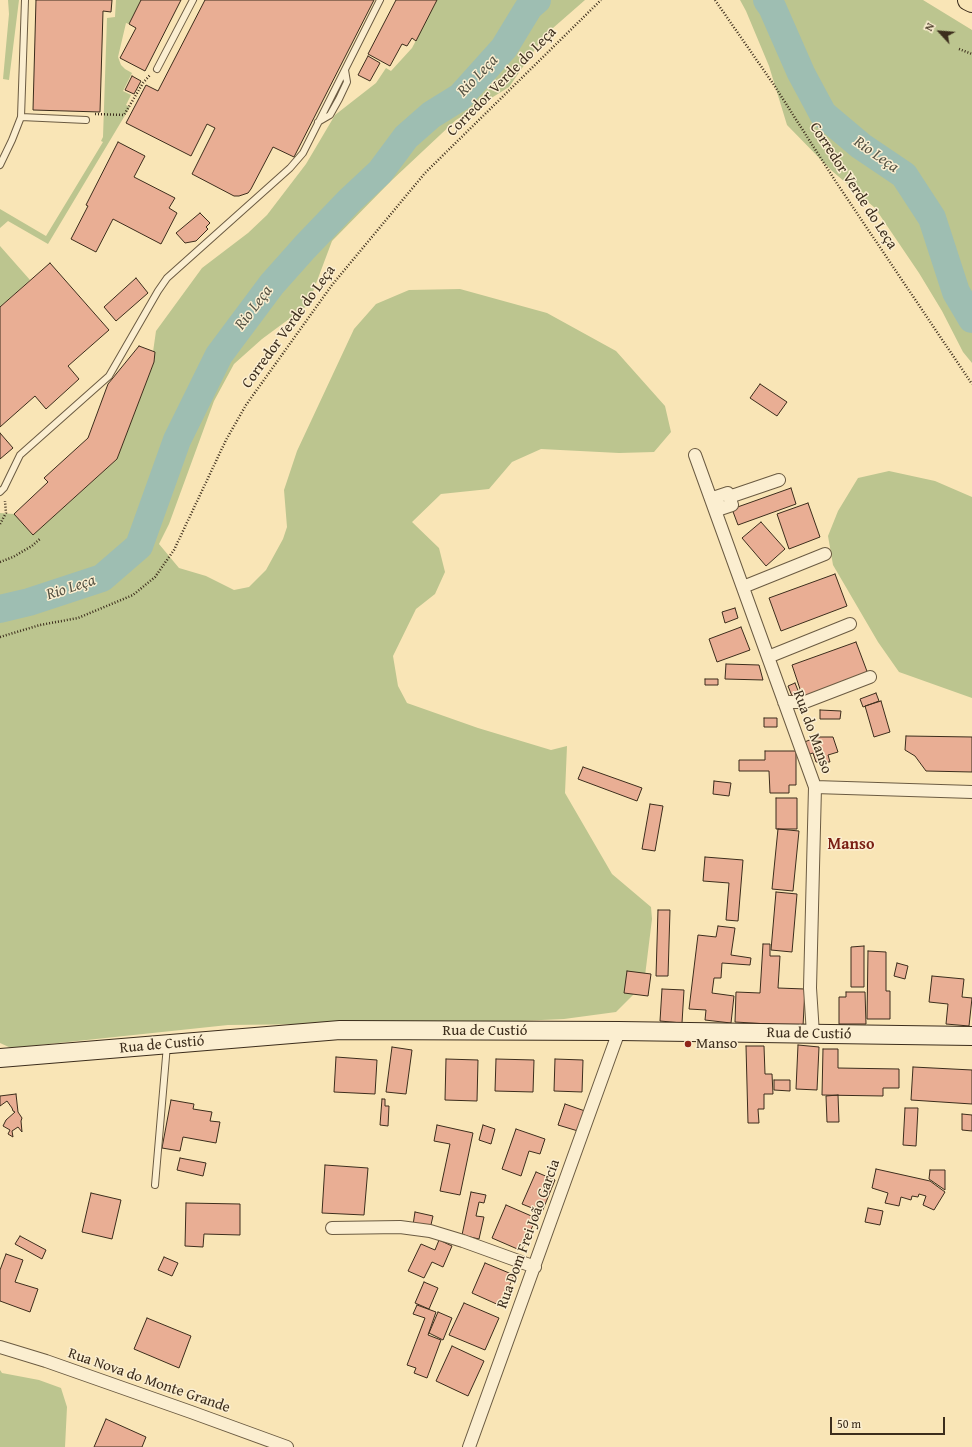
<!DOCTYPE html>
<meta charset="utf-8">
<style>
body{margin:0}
#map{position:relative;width:972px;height:1447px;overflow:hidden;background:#f9e5b6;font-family:"Gentium Book Plus",serif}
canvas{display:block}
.north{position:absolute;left:920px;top:12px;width:40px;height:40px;-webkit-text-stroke:3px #fbeed0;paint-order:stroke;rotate:296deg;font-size:11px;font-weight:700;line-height:16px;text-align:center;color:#3c2d1c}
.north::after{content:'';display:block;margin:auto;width:14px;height:18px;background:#3c2d1c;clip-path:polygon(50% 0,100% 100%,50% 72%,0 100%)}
.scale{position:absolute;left:830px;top:1417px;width:115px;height:18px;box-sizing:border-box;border:2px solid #3c2d1c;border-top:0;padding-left:5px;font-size:12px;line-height:14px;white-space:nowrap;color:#3c2d1c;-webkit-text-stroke:3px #fbeed0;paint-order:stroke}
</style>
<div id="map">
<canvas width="972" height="1447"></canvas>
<div class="north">N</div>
<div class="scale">50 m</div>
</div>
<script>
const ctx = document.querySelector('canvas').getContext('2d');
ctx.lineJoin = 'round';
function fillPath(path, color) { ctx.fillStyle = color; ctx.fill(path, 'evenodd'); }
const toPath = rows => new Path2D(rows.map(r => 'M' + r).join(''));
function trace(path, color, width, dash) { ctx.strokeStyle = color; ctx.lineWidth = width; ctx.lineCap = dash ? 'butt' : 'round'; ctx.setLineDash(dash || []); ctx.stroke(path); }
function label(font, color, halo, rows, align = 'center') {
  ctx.font = font + ' "Gentium Book Plus",serif'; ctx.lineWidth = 3; ctx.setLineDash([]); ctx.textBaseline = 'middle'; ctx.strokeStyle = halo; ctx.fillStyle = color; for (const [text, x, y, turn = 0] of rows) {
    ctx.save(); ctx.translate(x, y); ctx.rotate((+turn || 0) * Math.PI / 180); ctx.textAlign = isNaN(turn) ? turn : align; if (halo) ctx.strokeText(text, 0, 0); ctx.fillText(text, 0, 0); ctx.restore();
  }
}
fillPath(toPath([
 [8,0,19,0,9,80,3,79,9,14],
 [116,0,141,0,129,24,126,23,118,57,121,65,125,69,132,73,123,91,131,95,126,105,130,107,48,244,8,221,0,228,0,209,46,236,103,142,101,141,103,137,107,18,115,17],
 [437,0,585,0,545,35,509,87,456,120,391,181,332,241,308,305,262,339,234,364,214,401,169,524,159,544,179,568,206,576,234,590,249,587,266,570,283,539,287,527,284,490,297,451,354,329,376,304,409,290,460,289,547,313,616,351,665,406,671,432,654,452,619,453,541,449,512,462,489,489,441,494,412,522,439,548,445,572,435,594,416,609,393,656,398,686,407,703,478,728,551,750,567,746,565,793,612,874,651,907,652,919,644,984,616,1012,564,1019,496,1022,228,1025,11,1048,0,1043,0,513,14,514,33,535,117,459,154,362,155,353,153,352,156,331,202,268,248,233,267,215,306,164,335,115,376,83,386,68,391,71,412,48],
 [740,0,923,0,972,30,972,363,963,352,942,311,919,273,875,208,831,170,787,125,769,66,746,11],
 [0,246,30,280,0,307],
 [889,471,935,481,972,497,972,698,899,672,878,642,833,565,828,536,838,511,858,478],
 [0,1370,2,1373,39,1380,61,1388,67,1407,65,1447,0,1447]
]), '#bcc58f');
trace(toPath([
 [767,0,772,7,801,73,823,114,861,146,904,175,932,218,956,292,972,319],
 [0,609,29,602,102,578,139,546,177,440,219,355,272,284,305,247,349,201,380,172,406,137,431,115,460,97,504,48,529,7,537,0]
]), '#9ebeb2', 28);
const building = toPath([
 [36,0,112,0,111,12,103,11,100,112,33,110,36,0],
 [141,0,181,0,145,71,120,58,136,28,129,24,141,0],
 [205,0,374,0,294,157,273,147,251,189,248,193,239,196,234,196,192,174,215,128,207,124,191,156,126,123,146,85,158,91,205,0],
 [396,0,437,0,416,41,412,38,407,46,402,44,390,66,368,54,396,0],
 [368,56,380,63,370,81,358,75,368,56],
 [132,76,141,81,134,94,125,90,132,76],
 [118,142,145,156,134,177,175,198,169,208,177,213,161,244,113,219,96,252,71,239,88,206,86,205,118,142],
 [200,213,210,223,206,227,208,229,196,241,185,243,176,233,200,213],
 [50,263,109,330,68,366,79,379,46,409,35,396,0,427,0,307,50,263],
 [136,278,148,293,116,321,104,307,136,278],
 [139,346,155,352,154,362,117,459,33,535,14,514,48,482,44,478,88,438,108,384,139,346],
 [760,384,787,402,777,416,750,398,760,384],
 [0,433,13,448,0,459,0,433],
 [791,488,796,504,738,525,732,509,791,488],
 [808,503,820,537,789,549,777,514,808,503],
 [761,522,785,549,766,566,742,538,761,522],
 [835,574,847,606,781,631,769,598,835,574],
 [735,608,738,618,725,623,722,612,735,608],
 [741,627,750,650,717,662,709,639,741,627],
 [856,642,868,674,803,698,792,665,856,642],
 [726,664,759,665,763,680,725,679,726,664],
 [705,679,718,679,718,685,705,685,705,679],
 [795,683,801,698,794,701,788,686,795,683],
 [876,693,879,701,863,707,860,699,876,693],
 [881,701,890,732,874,737,865,706,881,701],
 [820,710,841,711,840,719,820,719,820,710],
 [764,718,777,718,777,727,764,727,764,718],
 [906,736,972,737,972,772,926,771,915,756,905,750,906,736],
 [817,737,833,737,838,752,828,755,830,762,816,762,813,753,806,755,802,743,817,737],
 [765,751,796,751,796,785,789,785,789,793,770,793,769,771,739,771,739,760,765,760,765,751],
 [583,767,642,788,637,801,578,779,583,767],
 [714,781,731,783,729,796,713,794,714,781],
 [776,798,797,798,797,829,776,829,776,798],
 [650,804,663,806,655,851,642,849,650,804],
 [778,829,799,831,793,891,772,889,778,829],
 [705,857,743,860,738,921,726,920,729,883,703,881,705,857],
 [776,892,797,894,792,952,771,950,776,892],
 [658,910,670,910,668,976,656,976,658,910],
 [718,926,735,928,731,955,751,958,750,965,722,963,721,978,714,978,712,993,734,996,731,1023,705,1020,706,1010,689,1009,698,935,716,937,718,926],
 [763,944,770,944,770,956,780,956,778,988,805,989,803,1026,735,1022,736,992,760,993,763,944],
 [864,946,864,987,851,987,851,947,864,946],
 [868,951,886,952,886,991,890,991,890,1019,867,1019,868,951],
 [897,963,908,966,905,979,894,976,897,963],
 [627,971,651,974,648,996,624,993,627,971],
 [932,976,964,979,962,997,972,998,969,1026,946,1024,948,1004,929,1002,932,976],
 [662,989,684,990,682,1023,660,1021,662,989],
 [846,992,865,992,866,1024,839,1024,839,997,846,997,846,992],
 [798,1045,819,1047,817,1090,796,1089,798,1045],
 [746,1046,764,1046,765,1074,772,1074,773,1094,764,1094,764,1109,758,1109,759,1123,748,1123,746,1046],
 [392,1047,412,1050,406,1094,386,1092,392,1047],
 [823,1049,838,1049,838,1068,899,1069,899,1088,883,1088,883,1096,822,1095,823,1049],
 [336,1057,377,1060,375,1094,334,1092,336,1057],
 [446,1059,478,1060,477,1101,445,1100,446,1059],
 [496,1059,534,1060,533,1092,495,1091,496,1059],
 [555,1059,583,1060,582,1092,554,1091,555,1059],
 [913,1067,972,1070,972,1104,911,1100,913,1067],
 [774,1080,790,1080,790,1091,774,1090,774,1080],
 [16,1094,18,1112,22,1118,21,1121,22,1132,18,1127,12,1131,13,1137,8,1134,10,1130,3,1126,6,1120,15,1112,13,1111,12,1108,7,1101,0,1106,0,1096,16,1094],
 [838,1095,839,1122,827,1122,826,1096,838,1095],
 [382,1099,385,1099,385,1106,389,1106,388,1126,380,1125,382,1099],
 [171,1100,194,1104,193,1109,212,1112,210,1121,220,1122,216,1143,183,1137,180,1151,162,1148,171,1100],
 [565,1104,585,1111,578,1131,558,1125,565,1104],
 [905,1108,918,1108,916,1146,903,1145,905,1108],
 [962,1114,972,1115,972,1131,962,1130,962,1114],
 [437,1125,473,1133,460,1195,440,1191,450,1144,434,1141,437,1125],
 [483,1125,495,1129,491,1144,479,1140,483,1125],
 [516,1129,545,1139,540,1154,529,1151,521,1176,502,1169,516,1129],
 [180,1158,206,1163,203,1176,177,1170,180,1158],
 [325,1165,368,1168,364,1215,322,1213,325,1165],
 [876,1169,930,1181,945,1192,934,1210,923,1205,926,1196,919,1194,918,1197,912,1196,911,1200,901,1197,899,1206,885,1203,888,1193,872,1188,876,1169],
 [930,1170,945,1170,945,1190,929,1179,930,1170],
 [536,1172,555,1180,542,1212,522,1204,536,1172],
 [471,1192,486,1195,484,1203,479,1202,476,1216,484,1217,479,1239,462,1235,471,1192],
 [91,1193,121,1200,112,1239,82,1232,91,1193],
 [186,1203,240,1204,240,1235,204,1234,203,1247,185,1246,186,1203],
 [506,1205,536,1218,522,1251,492,1238,506,1205],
 [868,1208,883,1211,880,1225,865,1222,868,1208],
 [415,1212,433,1216,430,1229,413,1225,415,1212],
 [20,1236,46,1250,42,1259,15,1244,20,1236],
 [439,1240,452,1246,443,1267,432,1262,424,1278,408,1271,421,1244,435,1250,439,1240],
 [6,1254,23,1260,15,1282,38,1289,30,1312,0,1301,0,1270,6,1254],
 [164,1257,178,1263,172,1276,158,1270,164,1257],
 [485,1263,514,1275,501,1306,472,1293,485,1263],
 [424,1282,438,1288,429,1309,415,1303,424,1282],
 [464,1303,499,1318,485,1350,449,1335,464,1303],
 [417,1305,436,1312,428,1335,441,1340,427,1378,414,1373,416,1368,407,1365,425,1318,413,1314,417,1305],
 [438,1312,452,1318,443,1340,429,1333,438,1312],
 [147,1318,191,1336,179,1368,134,1349,147,1318],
 [452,1346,484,1361,468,1396,436,1381,452,1346],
 [106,1419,146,1437,142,1447,94,1447,106,1419]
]);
fillPath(building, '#e9ae94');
trace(building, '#3c2d1c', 1);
const lane = toPath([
 [157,69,193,0],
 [21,117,86,120],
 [318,122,330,115,339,99,347,82,345,70],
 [0,165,12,140,21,117,25,0],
 [0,492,4,488,20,455,109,376,158,291,167,278,290,168,303,153,380,0],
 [155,1185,167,1045]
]);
const street = toPath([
 [695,455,815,787,810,988,813,1034],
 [728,493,732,505,720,509,716,497,728,493],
 [729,497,779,480],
 [743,587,825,554],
 [768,657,850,624],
 [784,702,805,702,870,677],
 [815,787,972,792],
 [332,1228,400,1227,430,1231,463,1241,535,1267],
 [0,1347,46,1361,191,1412,287,1447],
 [469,1447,619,1031]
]);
const secondary = toPath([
 [0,1058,340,1030,619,1031,972,1036]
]);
const primary = toPath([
 [968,0,972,2]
]);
trace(lane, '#6b5b42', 8);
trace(street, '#6b5b42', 14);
trace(secondary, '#3c2d1c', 20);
trace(primary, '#3c2d1c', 22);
trace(toPath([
 [715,0,774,85,836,182,972,384],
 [959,49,972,54],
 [95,114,124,115,143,83,150,75],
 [0,524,6,513,5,501],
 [0,562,13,557,32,546,41,538],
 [0,637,40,625,78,618,133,595,155,577,174,550,226,440,246,405,332,285,425,173,601,0]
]), '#3c2d1c', 2.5, [1, 2]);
trace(lane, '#fbeed0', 6);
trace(street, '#fbeed0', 12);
trace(secondary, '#fbeed0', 18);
trace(primary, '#f9e5b6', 20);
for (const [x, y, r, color] of [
 [688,1044,4,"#8f2418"]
]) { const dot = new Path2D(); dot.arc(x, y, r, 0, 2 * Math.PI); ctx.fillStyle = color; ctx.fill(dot); trace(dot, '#fbeed0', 1.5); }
label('15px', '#3c2d1c', '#fbeed0', [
 ["Corredor Verde do Leça",502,82,-45],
 ["Corredor Verde do Leça",853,186,57],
 ["Corredor Verde do Leça",289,327,-54],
 ["Rua do Manso",812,732,70],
 ["Rua de Custió",485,1031],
 ["Rua de Custió",809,1034,1],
 ["Rua de Custió",162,1045,-5],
 ["Rua Dom Frei João Garcia",529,1234,-70],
 ["Rua Nova do Monte Grande",149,1381,19]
]);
label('15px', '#3c2d1c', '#fbeed0', [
 ["Manso",696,1044]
], 'left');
label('italic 16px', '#545142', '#fbeed0', [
 ["Rio Leça",478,76,-46],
 ["Rio Leça",876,155,35],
 ["Rio Leça",254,308,-53],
 ["Rio Leça",71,588,-18]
]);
label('bold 16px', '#7a1f14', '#fbeed0', [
 ["Manso",851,845]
]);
</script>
